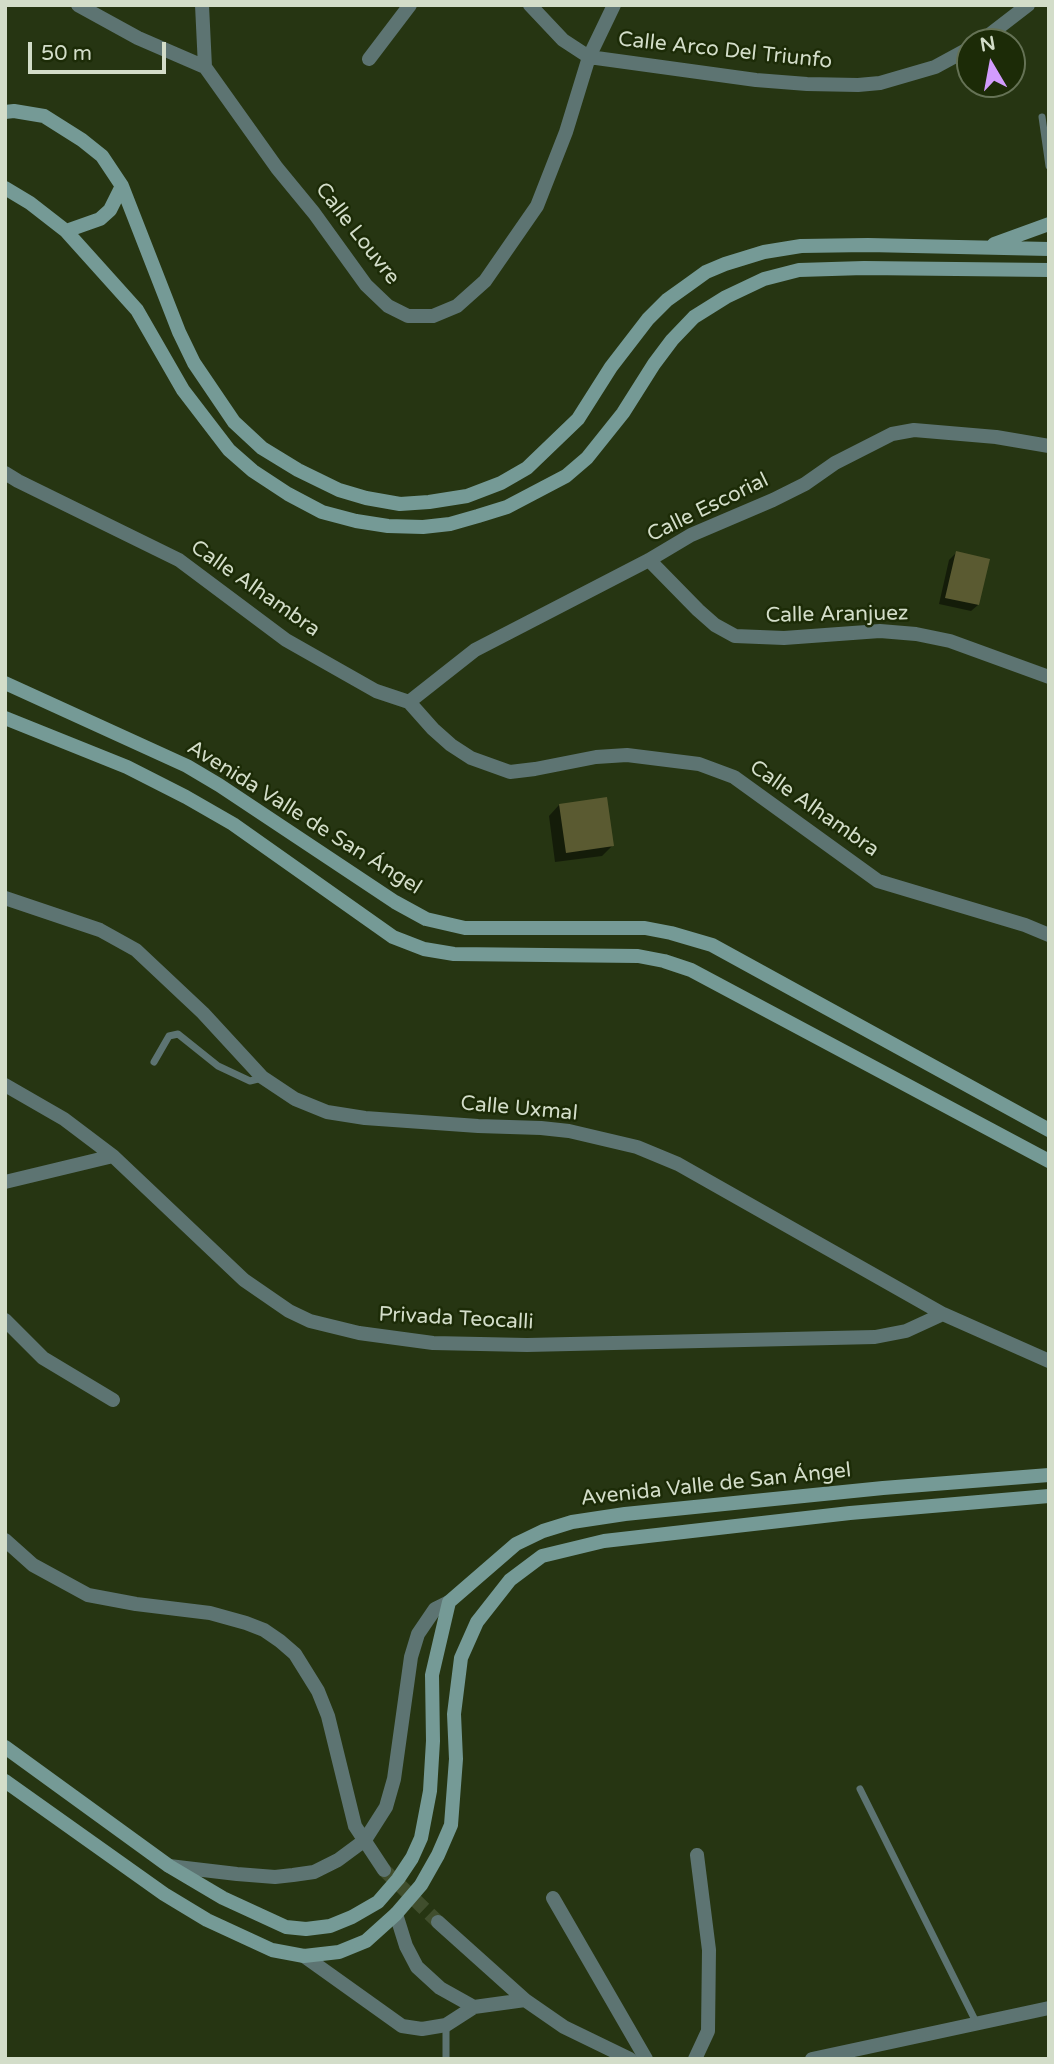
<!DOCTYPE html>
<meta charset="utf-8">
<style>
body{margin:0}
#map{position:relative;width:1054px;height:2064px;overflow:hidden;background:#263512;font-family:"Varela Round",sans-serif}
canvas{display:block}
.frame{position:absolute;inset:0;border:7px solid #d3ddc9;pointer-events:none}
.north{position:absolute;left:956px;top:28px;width:70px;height:70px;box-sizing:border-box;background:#1c2b07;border:2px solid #657255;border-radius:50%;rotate:350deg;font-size:19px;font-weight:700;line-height:28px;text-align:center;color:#d3ddc9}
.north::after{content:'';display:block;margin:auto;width:24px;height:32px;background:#d29cfd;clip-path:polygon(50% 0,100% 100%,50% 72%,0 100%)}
.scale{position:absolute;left:28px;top:42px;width:138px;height:32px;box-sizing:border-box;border:4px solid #d3ddc9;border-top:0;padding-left:9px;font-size:21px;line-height:24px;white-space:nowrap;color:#d3ddc9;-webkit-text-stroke:5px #1c2b07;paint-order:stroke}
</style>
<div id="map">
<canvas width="1054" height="2064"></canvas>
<div class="frame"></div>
<div class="north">N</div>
<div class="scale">50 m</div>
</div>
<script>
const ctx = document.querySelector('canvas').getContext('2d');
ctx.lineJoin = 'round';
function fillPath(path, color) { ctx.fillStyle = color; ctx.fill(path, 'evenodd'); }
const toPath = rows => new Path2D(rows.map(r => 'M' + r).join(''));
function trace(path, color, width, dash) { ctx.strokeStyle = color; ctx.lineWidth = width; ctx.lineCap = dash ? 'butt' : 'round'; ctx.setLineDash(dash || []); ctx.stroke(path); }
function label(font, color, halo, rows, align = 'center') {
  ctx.font = font + ' "Varela Round",sans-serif'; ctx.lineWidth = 5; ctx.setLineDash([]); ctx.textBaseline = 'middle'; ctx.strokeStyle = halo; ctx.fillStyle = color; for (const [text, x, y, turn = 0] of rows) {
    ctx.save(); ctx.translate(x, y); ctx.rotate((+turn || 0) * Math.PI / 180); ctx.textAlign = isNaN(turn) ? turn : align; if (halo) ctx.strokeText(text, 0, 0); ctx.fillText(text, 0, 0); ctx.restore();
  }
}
fillPath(toPath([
 [956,553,978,605,971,611,939,604,949,560],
 [559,805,613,845,602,856,555,862,549,816]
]), '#0007');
fillPath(toPath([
 [956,551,990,559,979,605,945,598],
 [607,797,614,846,566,853,559,804]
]), '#5a5a31');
trace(toPath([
 [384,1870,438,1922]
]), '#404e2d', 14, [14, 7]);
trace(toPath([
 [1042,117,1049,166],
 [154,1062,169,1036,178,1034,218,1066,250,1081,262,1078],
 [860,1789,977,2024],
 [446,2026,446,2059]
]), '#5d7472', 7);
trace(toPath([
 [78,5,138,38,205,67,277,168,314,213,366,285,388,306,408,316,433,316,457,306,485,281,537,206,566,132,589,57,614,5],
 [202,5,205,67],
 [530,5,563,40,589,57,756,80,807,84,858,85,880,83,935,67,970,48],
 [980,42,1028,5],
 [369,59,410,5],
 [5,473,18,481,179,560,286,640,376,691,409,702,433,729,451,745,471,758,510,772,535,769,596,757,627,755,699,764,734,777,878,881,1025,925,1049,935],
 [649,560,698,610,715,625,735,636,784,638,880,631,916,634,950,641,1049,677],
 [409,702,475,650,649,560,691,535,773,500,805,484,835,463,892,434,914,430,996,437,1049,446],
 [5,898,100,930,136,950,203,1013,262,1077,295,1099,327,1112,365,1118,478,1126,541,1128,569,1131,637,1147,678,1164,943,1314,1049,1361],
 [5,1085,64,1119,113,1156,244,1280,289,1311,310,1321,359,1333,433,1343,527,1345,875,1337,906,1331,943,1314],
 [5,1182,113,1156],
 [5,1320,43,1358,113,1400],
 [5,1540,33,1565,88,1595,136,1604,210,1613,246,1623,264,1630,280,1641,295,1654,318,1691,328,1716,355,1826,384,1870],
 [169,1866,237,1874,275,1877,293,1875,314,1872,338,1860,365,1840,386,1807,394,1779,411,1657,418,1634,435,1609,449,1602],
 [553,1898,646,2059],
 [396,1914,406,1946,417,1967,440,1988,474,2007],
 [438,1922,525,2000,564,2027,630,2059],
 [304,1956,402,2026,422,2029,446,2025,474,2007,525,2000],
 [695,2059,708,2031,709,1950,697,1855],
 [812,2059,1049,2008]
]), '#5d7472', 14);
trace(toPath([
 [5,112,14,111,44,116,82,140,102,156,122,186,179,332,194,363,234,422,262,448,298,470,339,490,366,498,400,504,429,502,467,496,501,483,527,468,578,419,611,367,648,319,667,300,688,285,706,272,725,264,764,252,801,246,868,245,1049,249],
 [5,188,30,203,66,231,137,310,183,390,229,450,253,471,288,494,322,512,356,521,388,526,423,527,450,524,478,516,507,507,566,476,587,458,623,413,654,364,672,340,694,317,726,297,764,279,799,270,864,268,1049,270],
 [66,231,100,219,110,210,122,186],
 [994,244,1049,224],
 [5,683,187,766,219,785,395,902,426,919,465,928,645,928,671,933,712,945,1049,1130],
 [5,718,127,767,186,797,233,824,393,937,424,949,454,954,638,956,664,961,691,970,1049,1161],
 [5,1747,169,1866,223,1898,286,1927,306,1929,330,1926,352,1917,378,1902,398,1879,412,1858,421,1838,430,1791,433,1741,432,1675,449,1602,516,1544,543,1531,572,1522,625,1514,883,1488,1049,1475],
 [5,1781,164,1894,207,1920,272,1950,304,1956,339,1952,366,1941,396,1914,421,1885,438,1855,451,1825,456,1759,454,1714,461,1658,477,1622,510,1580,542,1556,604,1541,850,1513,1049,1496]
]), '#759a96', 14);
label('21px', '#d3ddc9', '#1c2b07', [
 ["Calle Arco Del Triunfo",725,51,6],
 ["Calle Louvre",357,234,52],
 ["Calle Escorial",708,508,-26],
 ["Calle Alhambra",255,589,35],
 ["Calle Aranjuez",837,615,-1],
 ["Calle Alhambra",814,809,35],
 ["Avenida Valle de San Ángel",304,818,32],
 ["Calle Uxmal",519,1109,5],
 ["Privada Teocalli",456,1319,3],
 ["Avenida Valle de San Ángel",716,1485,-6]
]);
</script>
